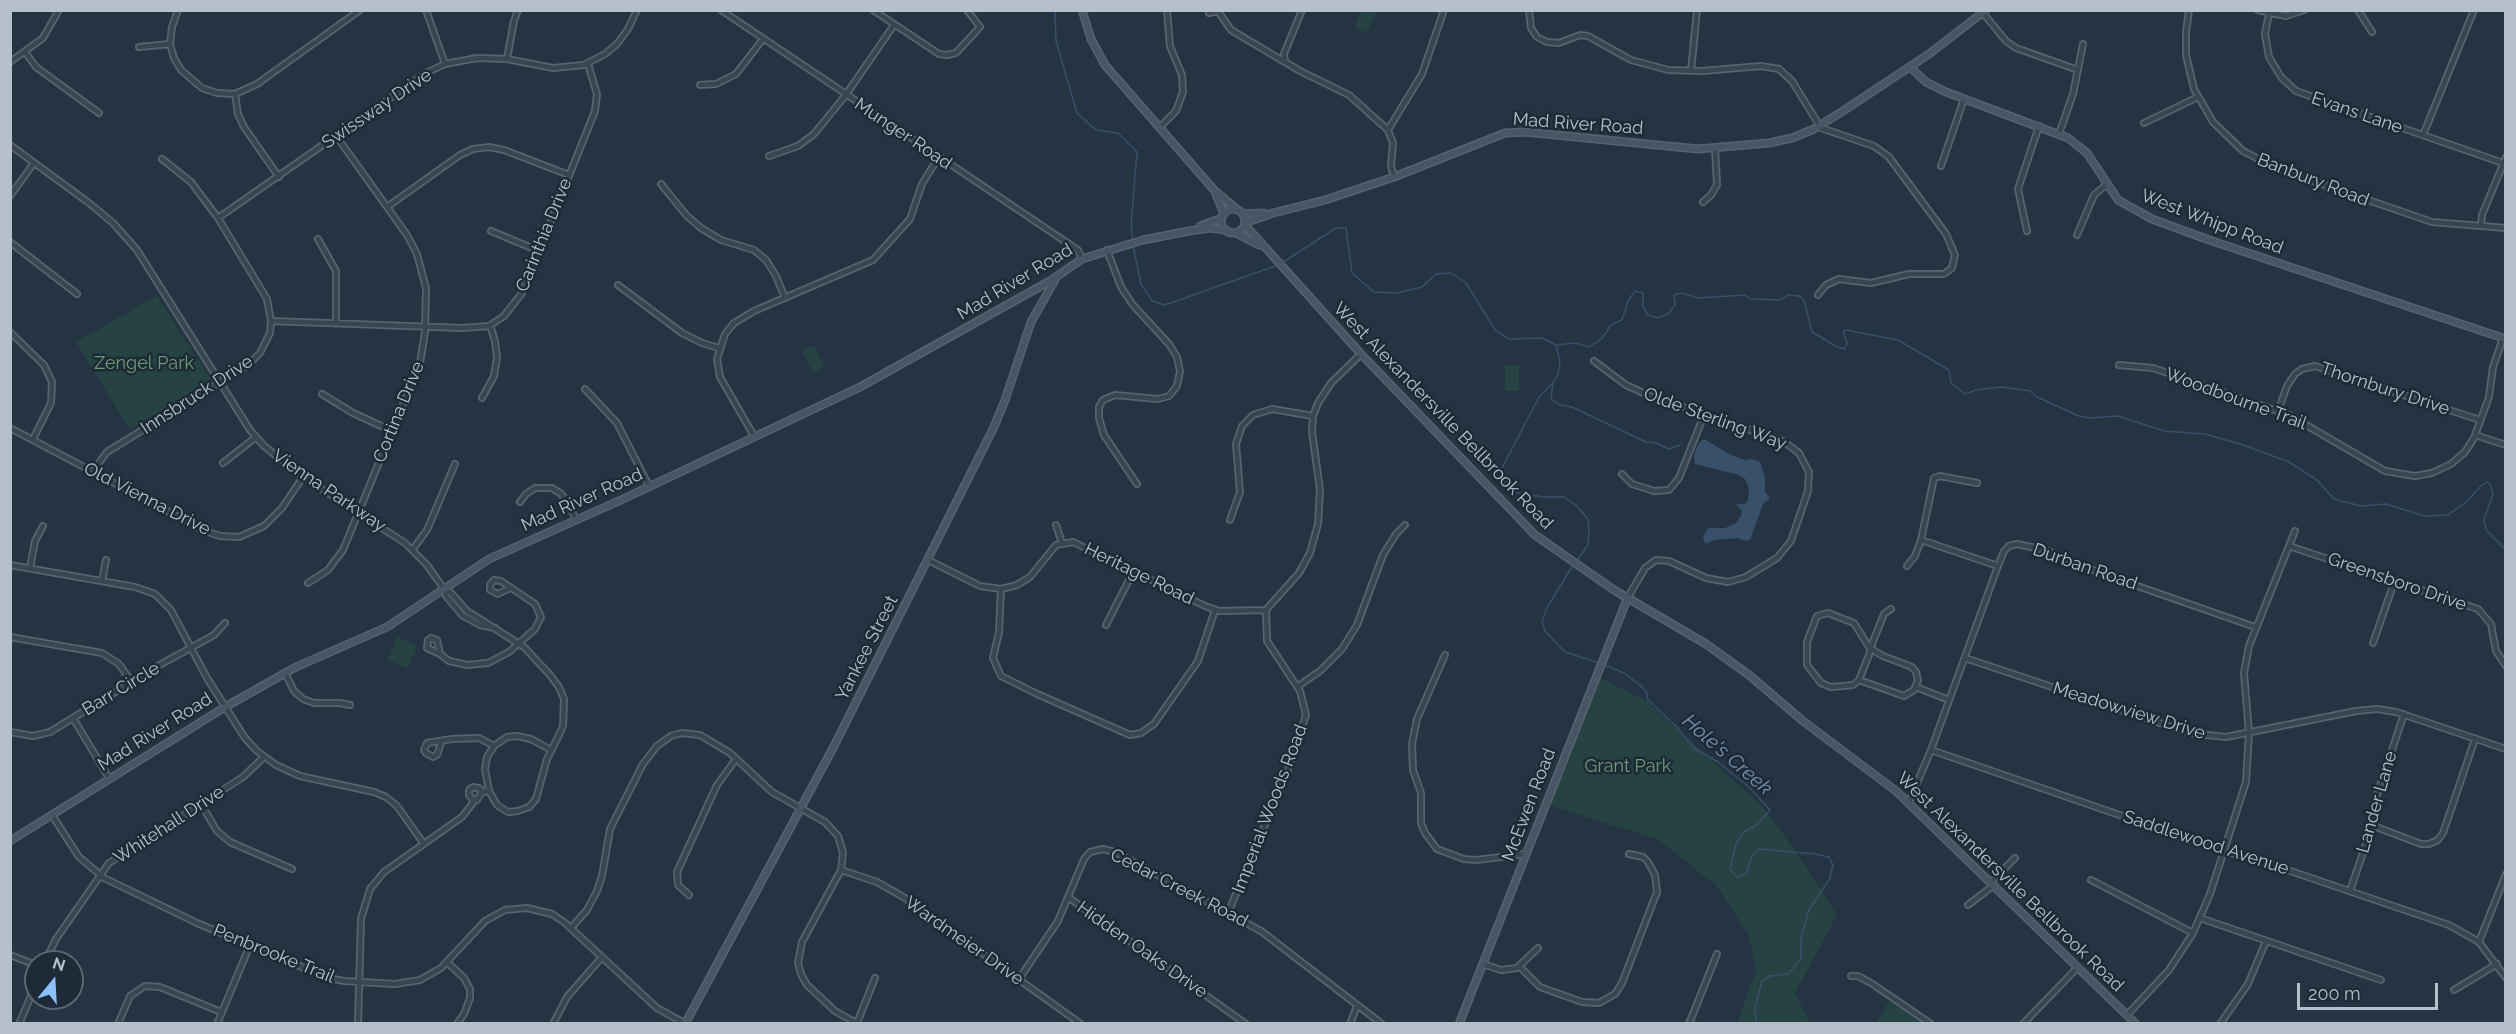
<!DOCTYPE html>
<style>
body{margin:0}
#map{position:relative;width:2516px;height:1034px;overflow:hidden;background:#253442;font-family:Raleway,sans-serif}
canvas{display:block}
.frame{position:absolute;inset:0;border:12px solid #b6c0cc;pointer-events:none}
.north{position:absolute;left:24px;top:950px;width:60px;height:60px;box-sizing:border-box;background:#1e2a37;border:2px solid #5b6673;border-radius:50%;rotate:18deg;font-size:16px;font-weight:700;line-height:24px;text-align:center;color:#b6c0cc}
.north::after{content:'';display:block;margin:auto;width:21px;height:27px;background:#8ac0fc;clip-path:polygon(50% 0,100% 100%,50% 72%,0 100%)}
.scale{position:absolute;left:2297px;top:983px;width:141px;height:27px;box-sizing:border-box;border:3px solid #b6c0cc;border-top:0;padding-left:8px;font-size:18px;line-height:21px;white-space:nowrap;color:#b6c0cc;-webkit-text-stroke:4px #1e2a37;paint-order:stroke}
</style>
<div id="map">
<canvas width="2516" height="1034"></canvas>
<div class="frame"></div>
<div class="north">N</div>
<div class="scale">200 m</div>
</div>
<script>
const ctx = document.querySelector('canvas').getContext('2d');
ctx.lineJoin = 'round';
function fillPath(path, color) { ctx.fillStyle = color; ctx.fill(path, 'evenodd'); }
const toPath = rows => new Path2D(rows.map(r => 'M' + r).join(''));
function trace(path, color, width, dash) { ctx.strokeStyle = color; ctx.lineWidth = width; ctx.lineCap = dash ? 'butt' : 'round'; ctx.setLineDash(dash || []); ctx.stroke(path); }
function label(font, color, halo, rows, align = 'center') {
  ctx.font = font + ' Raleway,sans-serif'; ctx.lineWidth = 5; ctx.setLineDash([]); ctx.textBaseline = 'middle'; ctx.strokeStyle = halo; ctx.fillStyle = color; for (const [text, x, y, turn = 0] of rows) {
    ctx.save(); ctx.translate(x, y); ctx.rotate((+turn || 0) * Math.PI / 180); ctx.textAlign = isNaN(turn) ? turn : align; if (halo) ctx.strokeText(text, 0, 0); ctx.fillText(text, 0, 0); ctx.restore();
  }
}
fillPath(toPath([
 [1362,11,1377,11,1367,33,1354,27],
 [157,296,211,380,130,430,76,342],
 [814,345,824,367,813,373,802,351],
 [1505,365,1519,365,1519,391,1505,391],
 [397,637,417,645,408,668,388,660],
 [1596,676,1645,700,1763,807,1797,853,1837,915,1795,993,1810,1023,1737,1023,1756,971,1749,936,1717,886,1659,840,1546,804],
 [1892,997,1931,1024,1875,1024]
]), '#274243');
fillPath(toPath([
 [1704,439,1731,455,1745,460,1752,459,1760,462,1765,477,1765,492,1770,498,1763,504,1750,540,1746,541,1738,538,1714,540,1706,544,1704,541,1703,537,1708,528,1725,528,1736,523,1741,516,1742,511,1736,504,1745,504,1748,501,1749,488,1745,479,1739,475,1695,464,1694,454,1699,443]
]), '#38506a');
trace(toPath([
 [1055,10,1056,41,1077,113,1096,130,1118,133,1137,152,1131,225,1133,241],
 [1133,245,1141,284,1152,301,1165,305,1278,265],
 [1282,263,1336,228,1346,228,1352,273,1374,292,1397,293,1422,287,1436,274,1451,273,1466,283,1495,330,1509,339,1542,338,1556,345,1560,362,1558,374,1553,383,1539,397,1502,468,1502,477,1508,487,1518,493,1543,497,1564,497,1577,506,1588,519,1589,531,1588,545,1576,562],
 [1557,345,1575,343,1589,347,1602,338,1611,325,1622,320,1628,301,1635,291,1643,293,1643,307,1648,315,1657,318,1668,314,1675,305,1674,295,1682,293,1697,298,1745,295,1751,299,1781,300,1788,295,1799,296,1804,300,1812,332,1837,347,1845,349,1847,343,1843,331,1846,330,1898,340,1949,370,1951,383,1965,394,1976,390,2001,387,2030,391,2037,397,2079,416,2089,418,2118,416,2164,431,2205,434,2243,445,2289,462,2317,480,2334,499,2341,501,2361,506,2386,504,2424,516,2448,515,2466,502,2481,486,2487,482,2490,484,2493,494,2484,520,2486,530,2506,550],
 [1553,383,1551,399,1560,405,1572,407,1646,442,1656,443,1669,449,1680,445],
 [1573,565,1548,606,1542,621,1545,631,1565,652,1599,663],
 [1604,665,1624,673,1640,685,1646,691,1648,700,1675,725,1695,749,1718,762,1749,787,1770,810,1755,826,1744,832,1736,844,1730,869,1737,877,1747,873,1751,858,1758,849,1815,854,1829,857,1833,865,1830,878,1809,910,1801,938,1801,959,1788,974,1770,976,1762,981,1755,1007,1756,1024]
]), '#38506a', 1.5);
const street = toPath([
 [178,10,172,27,170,44,174,58,181,70,202,88,217,93,235,94,257,84,360,10],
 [426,10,445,64],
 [721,10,1078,250,1082,259],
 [873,10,939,54,947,55,956,53,980,27,967,10],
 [1529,10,1531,28,1537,37,1547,42,1559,43,1580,35,1588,36,1631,60,1668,70,1703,71,1761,66,1779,69,1792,81,1821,128,1874,146,1889,157,1946,234,1955,255,1952,268,1944,274,1909,274,1871,283,1839,279,1826,285,1818,295],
 [2189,10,2186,32,2186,55,2194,89,2213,122,2243,151,2278,169,2432,222,2506,228],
 [2258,10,2286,16,2304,10],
 [2358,10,2372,32],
 [1209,13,1218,11,1231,30,1300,71,1349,95,1388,130,1393,143,1391,166,1394,177],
 [1983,13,2006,41,2016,48,2078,70],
 [2269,13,2265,34,2269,57,2281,77,2296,91,2503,163],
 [139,47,170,44],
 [25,52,36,67,99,113],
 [507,59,514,21,518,10],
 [1285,61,1284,54,1302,10],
 [10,62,43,38,59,10],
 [1691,71,1697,10],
 [700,85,716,84,736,74,763,39],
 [235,94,238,114,244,127,279,177],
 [2144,123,2198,97],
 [1159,128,1176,111,1183,92,1182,75,1170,46,1167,10],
 [1388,130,1422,74,1444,10],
 [2059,134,2073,94,2083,44],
 [2423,135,2474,10],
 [10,145,89,203,113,223,137,250,250,430,264,446,303,477,405,543,427,565,444,589,446,596,462,615,480,625,495,628],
 [769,156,798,146,814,134,845,96,894,25],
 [1941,166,1964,99],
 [661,184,687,216,701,228,721,240,754,250,766,260,776,276,785,298],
 [10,196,34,163],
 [1703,202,1711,195,1717,185,1715,148],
 [387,207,460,155,473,149,489,147,504,150,569,175],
 [218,218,426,73,445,64,477,58,507,59,553,68,584,65,605,54,617,44,628,29,637,10],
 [2481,225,2482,215,2506,157],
 [491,231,539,251],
 [2027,231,2018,189,2039,126],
 [2077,235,2094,195,2106,185],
 [318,239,336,271,336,323],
 [10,242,77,294],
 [1107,250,1121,287,1133,305,1169,344,1177,357,1180,371,1177,386,1169,396,1158,399,1115,395,1103,400,1099,407,1099,418,1104,435,1137,484],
 [618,285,682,333,702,343,719,348],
 [271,321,462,328,489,326,504,316,522,293,595,111,597,94,588,64],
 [10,332,44,365,52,382,51,403,33,439],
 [1594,361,1626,385,1650,396,1783,441,1799,453,1809,472,1808,491,1791,541,1777,558,1746,577,1728,582,1706,578,1669,561,1656,560,1645,568,1628,597],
 [2119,365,2153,368,2289,415,2385,471,2415,476,2432,473,2451,464,2465,452,2474,438,2489,397,2493,367,2503,338],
 [585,389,617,423,649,486],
 [322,394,353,413,392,431],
 [482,398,494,376,497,358,495,341,490,325],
 [2278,411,2287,386,2295,374,2302,369,2315,366,2480,420],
 [10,428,205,531,220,536,239,537,264,526,282,508,303,477],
 [2475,435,2506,445],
 [754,436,720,377,717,359,725,334,734,323,754,311,873,260,910,219,922,184,938,158],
 [223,463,256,437],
 [93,471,107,452,249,364,260,353,270,333,271,321,267,299,218,218,191,182,162,159],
 [1622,474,1632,484,1654,491,1669,490,1679,478,1704,415],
 [520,502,526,494,535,488,552,488,560,493,568,502,576,520],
 [1230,520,1240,492,1236,444,1242,426,1253,415,1272,409,1313,416],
 [1056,525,1062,543],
 [1921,540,1998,566],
 [2289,546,2478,609,2491,624,2496,651,2506,666],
 [413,549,427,530,455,464],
 [928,560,980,586,1001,589,1017,585,1030,577,1056,545,1073,542,1205,606,1219,611,1266,610],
 [10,565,135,587,155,594,171,610,207,678,245,738,257,751,276,765,300,776,374,792,386,797,397,806,424,844],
 [1907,566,1915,556,1921,540,1934,478,1940,476,1977,483],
 [30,568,35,541,43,526],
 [102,581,106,560],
 [308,583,328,570,343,550,420,363,425,332,426,288,417,254,407,235,337,137],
 [444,589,451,593,467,611,524,647,550,675,559,687,564,699,563,726,559,735,547,759,536,799,529,807,518,811,508,812,497,805,489,791,485,769,487,757,494,746,507,737,517,736,531,739,551,750],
 [1001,589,999,632,993,658,1001,676,1035,693,1130,735,1141,733,1154,724,1198,661,1215,610],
 [1106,625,1133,572],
 [10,637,102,653,119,664,131,681],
 [2373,643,2395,580],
 [440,654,427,648,428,640,431,638,437,640,440,654,449,661,467,665,488,663,509,652,535,629,541,617,535,604,501,581,494,580,490,585,490,590,498,594,510,588],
 [1445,655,1417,719,1412,744,1413,770,1421,793,1421,823,1425,833,1437,849,1464,859,1476,860,1526,854],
 [1965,658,2190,733,2226,737,2356,711,2377,709,2396,712,2506,749],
 [285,673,294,691,303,699,314,703,339,703,350,705],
 [1859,680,1904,696,1914,690,1918,680,1916,672,1912,667,1883,656,1876,652,1871,648,1869,647,1854,623,1828,613,1817,616,1807,642,1807,665,1821,683,1831,687,1843,686,1853,685,1859,680,1869,655,1871,648,1872,644,1884,614,1891,609],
 [1297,687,1320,671,1342,649,1357,625,1383,555,1396,534,1405,525],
 [1916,687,1949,700],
 [73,718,109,778],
 [10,732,33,736,50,732,156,667,214,635,225,623],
 [441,743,437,755,433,757,426,753,424,750,427,743,452,739,479,738,494,746],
 [1931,750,2224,851,2261,861,2449,925,2479,942,2506,978],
 [482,792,477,800,472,799,469,795,469,790,473,787,479,788,482,792,489,791],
 [1909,802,1931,750,1998,566,2004,551,2009,546,2017,544,2045,550,2103,574,2255,627],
 [201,804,217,831,230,842,292,869],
 [52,815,79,857,104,878,197,923,328,978,344,981,395,984,420,980,441,968,485,921,505,910,527,908,552,914,564,922,657,1008,686,1024],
 [2371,825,2421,844,2429,844,2438,840,2443,833,2475,739],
 [841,870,877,882,905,898,1081,1024],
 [2091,880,2193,933],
 [1991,882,2015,858],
 [2350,891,2370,832,2377,795,2404,714],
 [689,895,678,885,677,872,717,785,736,759],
 [1068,897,1246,1024],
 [1968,905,1994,885],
 [1228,913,1288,770,1306,715,1300,691,1267,641,1266,610,1299,573,1310,553,1318,524,1320,490,1312,432,1313,416,1318,403,1331,383,1361,354],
 [2200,918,2381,980],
 [571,928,587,910,597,891,602,876,610,829,643,764,657,746,671,736,682,733,700,735,730,753,772,792,825,822,838,836,843,853,841,870,802,942,798,963,801,974,807,985,835,1011,858,1024],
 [2479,942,2506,874],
 [10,955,36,965],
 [45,962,56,939,109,863,243,777,264,757],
 [447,962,464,978,470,989,470,998,464,1014,457,1024],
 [1483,964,1501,970,1517,968,1538,948],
 [1520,967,1540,987,1582,1002,1599,1003,1615,994,1622,983,1657,892,1655,875,1648,862,1643,857,1629,854],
 [1851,976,1858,976,1871,983,1931,1024],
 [1019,979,1058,921,1084,859,1090,852,1103,849,1115,852,1261,931,1382,1024],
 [2454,990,2497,964],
 [2127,1015,2169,970,2193,933,2210,894,2246,782,2249,733,2244,673,2249,646,2295,531],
 [857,1023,875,978],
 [19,1024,36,984],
 [118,1024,130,996,145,986,160,987,221,1012],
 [217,1024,250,945],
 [358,1024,361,919,370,889,384,872,462,817,475,800],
 [553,1024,567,997,602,957],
 [1350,1024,1357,1006],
 [1689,1024,1717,954],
 [2023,1024,2077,968],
 [2220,1024,2248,984,2266,941]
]);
const secondary = toPath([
 [1082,10,1091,39,1105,65,1215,191,1238,210],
 [1910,67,1926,82,1946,92,2068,138,2087,153,2118,200,2152,219,2209,240,2506,339],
 [1216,194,1224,214],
 '1221 221a12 12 0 1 1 24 0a12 12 0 1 1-24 0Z',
 [1243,214,1264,213],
 [1245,223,1273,213,1325,200,1394,177,1505,133,1525,132,1698,149,1769,143,1792,138,1814,129,1843,111,1929,54,1986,10],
 [1245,225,1361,354,1535,535,1614,590,1706,644,1749,675,1803,721,1896,791,2136,1024],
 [1200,226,1222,218],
 [1236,233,1259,245],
 [10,841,225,707,296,667,387,627,489,559,621,500,860,387,1050,281,1082,259,1143,240,1189,231,1210,228,1226,230],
 [685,1024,833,748,994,427,1005,400,1031,322,1055,280],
 [1459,1024,1628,597]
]);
trace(street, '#57636f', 8);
trace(secondary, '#57636f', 9);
trace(street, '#394552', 4.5);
trace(secondary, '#475565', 6);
label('18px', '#b6c0cc', '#1e2a37', [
 ["Swissway Drive",377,109,-34],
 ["Evans Lane",2357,113,19],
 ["Mad River Road",1578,124,4],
 ["Munger Road",903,134,34],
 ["Banbury Road",2313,180,21],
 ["West Whipp Road",2212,222,21],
 ["Carinthia Drive",544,235,-68],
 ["Mad River Road",1015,282,-31],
 ["Thornbury Drive",2385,389,18],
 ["Innsbruck Drive",197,395,-33],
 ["Woodbourne Trail",2236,399,20],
 ["Cortina Drive",399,412,-68],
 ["West Alexandersville Bellbrook Road",1443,416,46],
 ["Olde Sterling Way",1715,419,20],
 ["Vienna Parkway",329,491,34],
 ["Old Vienna Drive",147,499,27],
 ["Mad River Road",582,500,-24],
 ["Durban Road",2085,567,19],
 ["Heritage Road",1139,574,26],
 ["Greensboro Drive",2397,582,19],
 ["Yankee Street",867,648,-63],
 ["Barr Circle",121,689,-31],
 ["Meadowview Drive",2129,711,17],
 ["Mad River Road",155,732,-32],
 ["Lander Lane",2377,802,-74],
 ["McEwen Road",1529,805,-69],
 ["Imperial Woods Road",1270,809,-69],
 ["Whitehall Drive",169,825,-33],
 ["Saddlewood Avenue",2206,843,18],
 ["West Alexandersville Bellbrook Road",2010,882,44],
 ["Cedar Creek Road",1179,888,27],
 ["Wardmeier Drive",964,941,35],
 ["Hidden Oaks Drive",1142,950,35],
 ["Penbrooke Trail",274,954,22]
]);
label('18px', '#6c9e73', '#1e2a37', [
 ["Zengel Park",144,364],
 ["Grant Park",1628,767]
]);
label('italic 20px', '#7593b0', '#1e2a37', [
 ["Hole's Creek",1727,755,41]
]);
</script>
